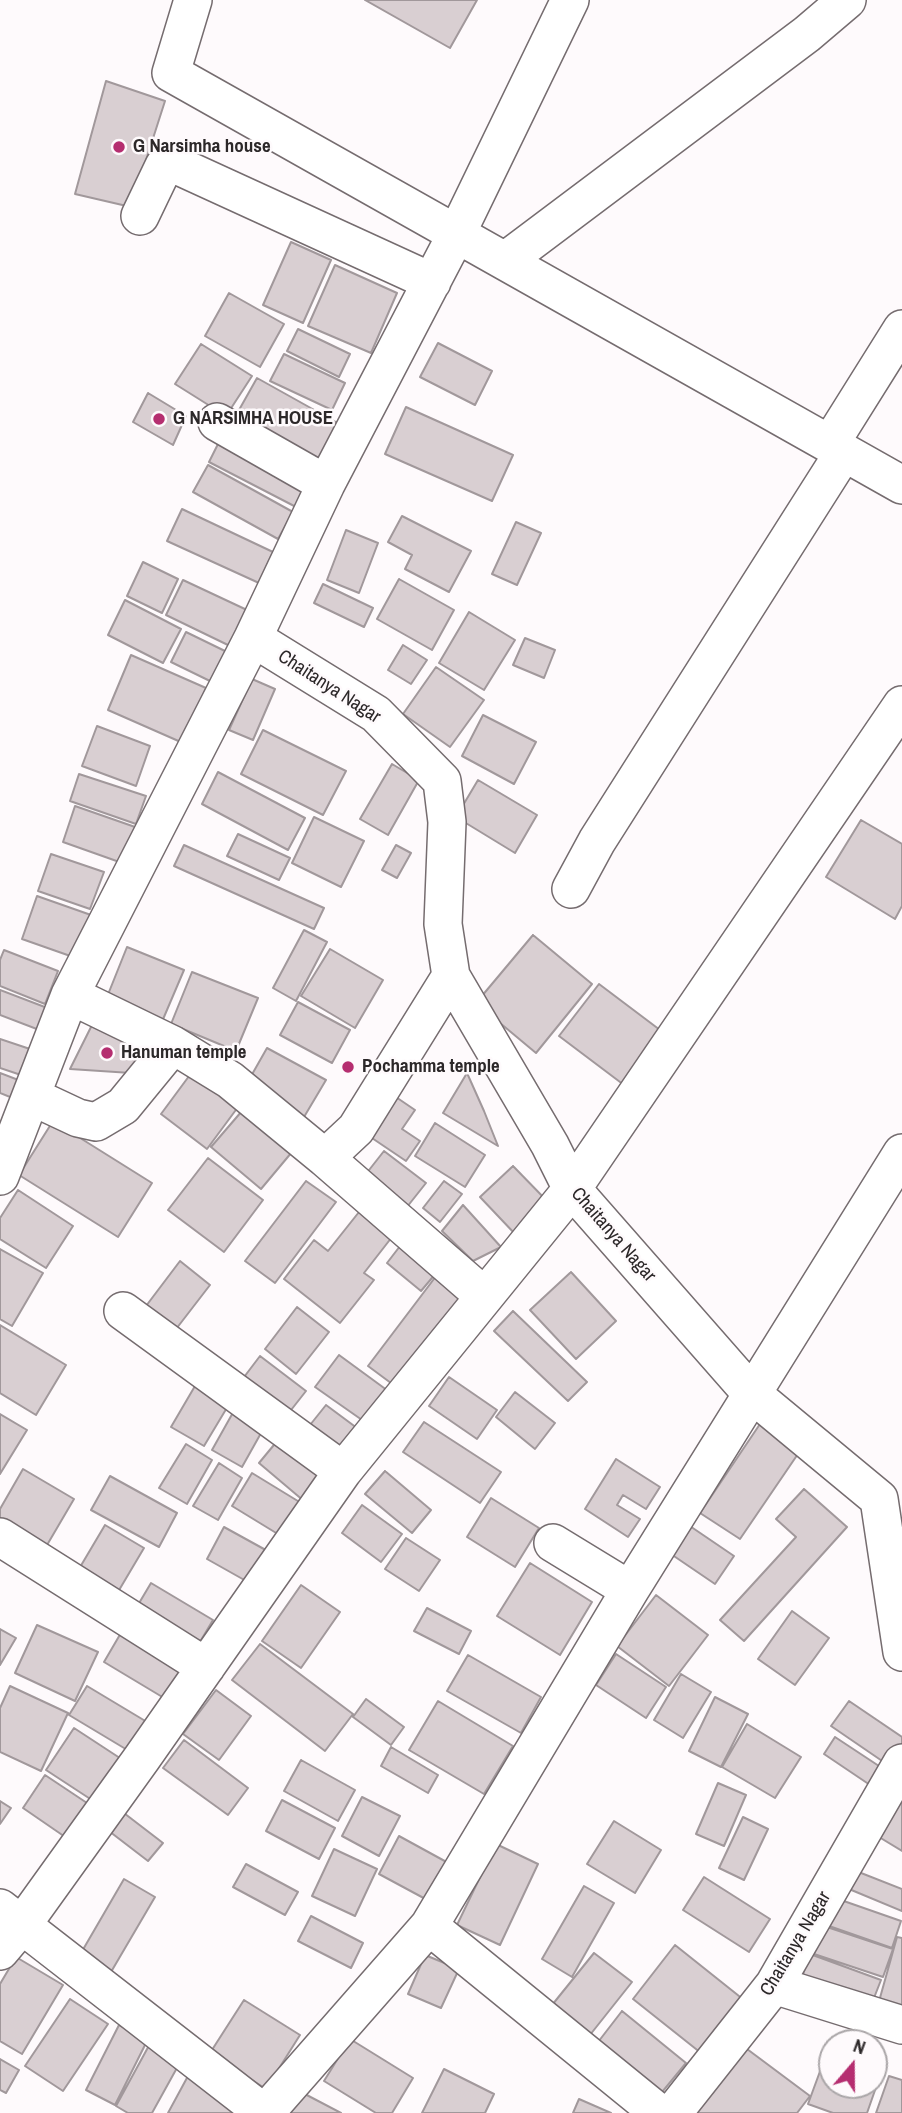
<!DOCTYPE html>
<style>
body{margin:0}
#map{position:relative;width:902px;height:2113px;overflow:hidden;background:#fefafc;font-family:"Archivo Narrow",sans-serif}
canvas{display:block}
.north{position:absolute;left:818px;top:2029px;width:70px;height:70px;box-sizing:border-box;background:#fefafc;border:2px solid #aaa6a8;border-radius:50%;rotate:20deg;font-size:19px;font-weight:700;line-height:28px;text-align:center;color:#2c2829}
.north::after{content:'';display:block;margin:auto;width:24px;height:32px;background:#b52e70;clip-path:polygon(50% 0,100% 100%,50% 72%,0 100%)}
</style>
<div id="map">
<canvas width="902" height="2113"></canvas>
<div class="north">N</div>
</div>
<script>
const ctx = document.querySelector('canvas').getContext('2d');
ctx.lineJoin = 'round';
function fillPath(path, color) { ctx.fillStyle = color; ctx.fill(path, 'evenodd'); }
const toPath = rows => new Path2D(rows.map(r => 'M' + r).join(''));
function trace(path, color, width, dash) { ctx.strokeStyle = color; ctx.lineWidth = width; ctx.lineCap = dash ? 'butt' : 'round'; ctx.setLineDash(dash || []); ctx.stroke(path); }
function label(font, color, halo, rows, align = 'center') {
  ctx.font = font + ' "Archivo Narrow",sans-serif'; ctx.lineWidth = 5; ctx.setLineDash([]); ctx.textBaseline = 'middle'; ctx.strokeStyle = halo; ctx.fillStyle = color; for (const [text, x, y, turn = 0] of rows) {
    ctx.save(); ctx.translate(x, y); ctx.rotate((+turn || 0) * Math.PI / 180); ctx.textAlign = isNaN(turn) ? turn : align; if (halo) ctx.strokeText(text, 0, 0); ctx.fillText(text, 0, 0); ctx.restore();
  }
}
const building = toPath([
 [365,0,477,0,450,48,365,0],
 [106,81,165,101,131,207,75,194,106,81],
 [291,242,331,260,303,323,263,305,291,242],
 [335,265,397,293,371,353,308,326,335,265],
 [229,293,284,324,260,367,205,336,229,293],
 [298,329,350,354,339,377,287,351,298,329],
 [438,343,492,371,475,405,420,377,438,343],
 [201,344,252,376,226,416,175,384,201,344],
 [284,354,345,383,332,410,270,381,284,354],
 [257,378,343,426,315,474,230,426,257,378],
 [148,393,186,416,173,445,133,422,148,393],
 [406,407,513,455,492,501,385,454,406,407],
 [222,436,311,482,298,508,209,462,222,436],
 [208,465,293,512,278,539,193,492,208,465],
 [182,509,273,552,259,583,167,541,182,509],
 [402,516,471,551,449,592,405,569,412,555,388,542,402,516],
 [516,522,541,533,517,585,492,574,516,522],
 [346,530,378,543,359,593,327,580,346,530],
 [143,562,178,579,162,613,127,596,143,562],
 [399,579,454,610,432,650,377,619,399,579],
 [183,580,247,610,230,646,166,615,183,580],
 [323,584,373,608,364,627,314,603,323,584],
 [125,600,181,629,163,663,108,635,125,600],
 [469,612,515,640,484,690,439,663,469,612],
 [186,632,227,652,212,682,171,662,186,632],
 [525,638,555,650,544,678,513,665,525,638],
 [403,645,427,660,411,684,388,670,403,645],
 [131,655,206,688,183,743,108,710,131,655],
 [436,667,484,700,450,747,403,714,436,667],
 [252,679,275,689,253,740,229,730,252,679],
 [483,715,536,742,514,784,462,756,483,715],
 [97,726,150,746,136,786,82,766,97,726],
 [263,730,346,771,323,815,241,774,263,730],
 [392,764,419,780,388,835,360,819,392,764],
 [218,772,305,818,288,850,202,804,218,772],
 [79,774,146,796,136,824,70,801,79,774],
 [478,780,537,815,515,853,456,817,478,780],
 [75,806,138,828,125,864,63,842,75,806],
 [314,817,364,841,341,887,292,863,314,817],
 [861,820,902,844,902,906,895,919,826,877,861,820],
 [238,834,290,858,279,880,227,856,238,834],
 [184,845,324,908,314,929,174,866,184,845],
 [396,845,411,853,397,878,382,870,396,845],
 [51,854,104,872,90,909,38,891,51,854],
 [37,896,91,915,76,958,22,939,37,896],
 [304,930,327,942,296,1001,273,988,304,930],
 [533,935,592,984,536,1053,476,1003,533,935],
 [127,947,184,970,161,1024,105,1002,127,947],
 [330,949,383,980,355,1028,301,996,330,949],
 [4,950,58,971,45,1004,0,986,0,960,4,950],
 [192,972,258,998,236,1051,171,1024,192,972],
 [599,984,664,1033,624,1085,559,1036,599,984],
 [0,990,50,1009,42,1031,0,1015,0,990],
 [298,1002,350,1030,332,1063,280,1035,298,1002],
 [95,1019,146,1046,131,1073,70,1069,95,1019],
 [0,1039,30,1049,21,1075,0,1068,0,1039],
 [267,1048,326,1080,304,1117,246,1085,267,1048],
 [195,1068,241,1103,207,1149,161,1114,195,1068],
 [0,1073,21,1081,15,1099,0,1093,0,1073],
 [467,1073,484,1111,498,1146,443,1113,467,1073],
 [390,1093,415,1110,402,1129,420,1141,406,1161,363,1132,390,1093],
 [248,1104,297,1146,261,1189,211,1147,248,1104],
 [53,1121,152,1183,118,1237,19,1175,53,1121],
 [435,1123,485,1155,465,1187,415,1156,435,1123],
 [384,1151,426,1183,403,1212,362,1179,384,1151],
 [208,1158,263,1200,224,1252,168,1210,208,1158],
 [513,1166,549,1203,516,1235,480,1197,513,1166],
 [306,1181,336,1202,275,1283,245,1261,306,1181],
 [444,1181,462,1194,440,1222,423,1208,444,1181],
 [18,1190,73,1226,46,1268,0,1239,0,1218,18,1190],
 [463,1205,501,1247,473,1261,442,1231,463,1205],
 [359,1212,392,1237,364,1273,374,1280,340,1323,284,1279,314,1240,328,1251,359,1212],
 [407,1237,442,1266,421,1291,387,1263,407,1237],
 [0,1249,43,1273,12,1326,0,1319,0,1249],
 [180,1261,210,1285,173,1333,143,1310,180,1261],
 [443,1267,479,1294,403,1392,368,1366,443,1267],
 [571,1272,616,1321,576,1359,530,1310,571,1272],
 [297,1307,329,1332,296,1374,265,1349,297,1307],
 [513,1311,587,1382,568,1401,494,1331,513,1311],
 [0,1325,66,1365,36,1415,0,1393,0,1325],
 [339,1355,395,1396,372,1427,315,1387,339,1355],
 [260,1356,306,1391,284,1419,238,1385,260,1356],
 [449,1377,497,1410,477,1439,429,1406,449,1377],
 [195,1386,228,1406,204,1446,171,1427,195,1386],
 [515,1392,555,1423,535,1449,496,1417,515,1392],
 [326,1405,361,1431,337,1462,302,1435,326,1405],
 [235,1409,265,1426,242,1467,212,1450,235,1409],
 [0,1414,27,1430,0,1474,0,1414],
 [762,1421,802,1448,740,1539,700,1513,762,1421],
 [424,1422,501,1472,480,1503,403,1452,424,1422],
 [278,1440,330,1483,311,1507,259,1463,278,1440],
 [186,1444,212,1460,187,1504,159,1488,186,1444],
 [616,1459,660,1487,646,1509,623,1495,617,1505,640,1519,628,1537,585,1509,616,1459],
 [219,1463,242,1478,218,1520,193,1506,219,1463],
 [23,1469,74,1499,40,1557,0,1533,0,1509,23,1469],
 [385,1471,431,1510,412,1533,365,1494,385,1471],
 [252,1473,306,1506,286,1539,232,1506,252,1473],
 [110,1476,177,1513,159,1547,91,1510,110,1476],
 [804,1489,847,1527,744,1641,720,1620,796,1537,776,1519,804,1489],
 [491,1498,539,1528,515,1567,467,1537,491,1498],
 [362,1505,402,1534,381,1562,342,1533,362,1505],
 [684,1522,734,1556,715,1584,665,1550,684,1522],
 [105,1525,144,1548,112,1602,73,1579,105,1525],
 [224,1527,273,1554,255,1586,207,1559,224,1527],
 [406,1538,440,1560,419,1591,385,1569,406,1538],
 [530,1563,592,1602,560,1655,497,1616,530,1563],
 [151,1583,213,1620,194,1652,132,1615,151,1583],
 [301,1585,340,1612,301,1668,262,1641,301,1585],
 [656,1595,708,1635,669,1686,617,1646,656,1595],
 [427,1608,471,1631,459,1654,414,1631,427,1608],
 [792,1611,829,1638,795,1685,758,1659,792,1611],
 [37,1625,98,1652,75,1701,15,1673,37,1625],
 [125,1626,185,1662,164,1698,104,1662,125,1626],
 [0,1629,16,1638,0,1665,0,1629],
 [260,1644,353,1714,325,1751,232,1680,260,1644],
 [616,1654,666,1687,646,1718,596,1685,616,1654],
 [468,1655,541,1697,521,1733,447,1691,468,1655],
 [681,1674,711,1692,683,1738,654,1720,681,1674],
 [10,1686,68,1713,41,1771,0,1752,0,1708,10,1686],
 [87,1686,147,1722,129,1751,69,1715,87,1686],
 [216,1690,251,1716,219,1760,183,1734,216,1690],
 [715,1697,748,1714,721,1767,689,1751,715,1697],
 [366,1699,404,1727,391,1745,353,1717,366,1699],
 [438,1701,513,1746,484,1794,409,1750,438,1701],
 [849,1701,902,1737,902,1744,888,1765,831,1726,849,1701],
 [747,1724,801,1757,775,1798,722,1767,747,1724],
 [74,1728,129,1764,101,1806,46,1770,74,1728],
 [835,1737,885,1770,873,1787,824,1754,835,1737],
 [184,1740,248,1788,228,1815,163,1768,184,1740],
 [391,1747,438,1775,428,1793,381,1766,391,1747],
 [301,1760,355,1790,338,1821,284,1791,301,1760],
 [45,1775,93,1807,71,1841,23,1808,45,1775],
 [718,1783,746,1795,724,1846,696,1834,718,1783],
 [362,1797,400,1816,379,1856,342,1836,362,1797],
 [902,1798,902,1851,879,1837,902,1798],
 [282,1800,335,1828,319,1859,266,1831,282,1800],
 [0,1801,11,1808,0,1824,0,1801],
 [120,1810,163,1843,148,1861,105,1828,120,1810],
 [743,1817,768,1829,744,1880,719,1868,743,1817],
 [614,1821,661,1850,635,1893,587,1864,614,1821],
 [399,1836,452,1865,431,1902,379,1874,399,1836],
 [496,1844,538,1864,500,1945,457,1925,496,1844],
 [334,1849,377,1869,355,1916,312,1896,334,1849],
 [246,1864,298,1892,285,1915,233,1887,246,1864],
 [856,1871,902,1889,902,1911,849,1889,856,1871],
 [704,1877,770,1919,749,1952,683,1910,704,1877],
 [124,1879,155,1897,111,1972,81,1953,124,1879],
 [584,1886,614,1903,572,1977,542,1959,584,1886],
 [838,1899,901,1921,892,1948,829,1926,838,1899],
 [311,1916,363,1943,351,1968,298,1941,311,1916],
 [824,1926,893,1949,883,1977,814,1954,824,1926],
 [897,1937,902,1938,902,2012,878,2005,897,1937],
 [675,1945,749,2004,706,2057,633,1999,675,1945],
 [594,1953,632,1982,582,2045,544,2015,594,1953],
 [810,1954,881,1980,872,2003,802,1977,810,1954],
 [425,1955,459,1969,441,2008,408,1994,425,1955],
 [16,1957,63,1985,22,2054,0,2041,0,1984,16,1957],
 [70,1999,108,2024,63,2091,25,2066,70,1999],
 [244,2000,300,2035,266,2089,210,2053,244,2000],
 [622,2011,686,2063,658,2097,595,2046,622,2011],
 [119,2025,148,2039,115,2105,86,2090,119,2025],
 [350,2039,413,2078,392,2113,376,2113,324,2081,350,2039],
 [152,2040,183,2057,152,2113,128,2113,116,2106,152,2040],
 [743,2046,810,2096,797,2113,692,2113,743,2046],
 [826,2055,832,2058,832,2085,874,2085,874,2073,880,2076,867,2113,833,2113,808,2104,826,2055],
 [0,2059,19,2070,6,2093,0,2090,0,2059],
 [444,2069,494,2094,485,2113,422,2113,444,2069],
 [188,2076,235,2113,168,2113,188,2076],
 [889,2076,902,2080,902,2113,876,2113,889,2076],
 [301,2092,341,2113,290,2113,301,2092],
 [579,2099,611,2113,573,2113,579,2099]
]);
fillPath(building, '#d9cfd2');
trace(building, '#a1989b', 2);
const minor = toPath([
 [193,0,171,73,902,485],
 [140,216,164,166,172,163,432,282],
 [505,261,807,34,847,0],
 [217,422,326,484],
 [830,444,902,329],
 [253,638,376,714,442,781,447,822,443,924,451,976,550,1145,572,1189,751,1393,879,1499,902,1652],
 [571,889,597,841,844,452],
 [70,995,173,1045,230,1080,325,1158,484,1296],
 [31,1096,78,1118,96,1122,123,1106,173,1045],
 [325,1158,356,1129,451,976],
 [0,1176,70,995,253,638,326,484,457,233,570,0],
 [123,1311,343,1471],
 [0,1537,206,1667],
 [553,1543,630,1590],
 [0,1908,264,2113],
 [429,1926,659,2113],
 [0,1951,22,1925,142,1758,343,1471,572,1189,902,705],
 [774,1985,902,2025],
 [265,2113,429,1926,630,1590,902,1153],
 [673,2113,774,1985,902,1763]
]);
trace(minor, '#756c6f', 40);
trace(minor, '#fff', 37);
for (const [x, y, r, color] of [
 [119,147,7,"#b52e70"],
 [159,419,7,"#b52e70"],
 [107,1053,7,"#b52e70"],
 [348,1067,7,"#b52e70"]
]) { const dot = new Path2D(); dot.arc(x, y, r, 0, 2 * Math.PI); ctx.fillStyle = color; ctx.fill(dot); trace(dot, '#fefafc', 2.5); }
label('bold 19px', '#2c2829', '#fefafc', [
 ["G Narsimha house",133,147],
 ["G NARSIMHA HOUSE",173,419],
 ["Hanuman temple",121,1053],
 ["Pochamma temple",362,1067]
], 'left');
label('19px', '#2c2829', '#fefafc', [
 ["Chaitanya Nagar",329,687,33],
 ["Chaitanya Nagar",613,1235,49],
 ["Chaitanya Nagar",796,1944,-59]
]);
</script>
